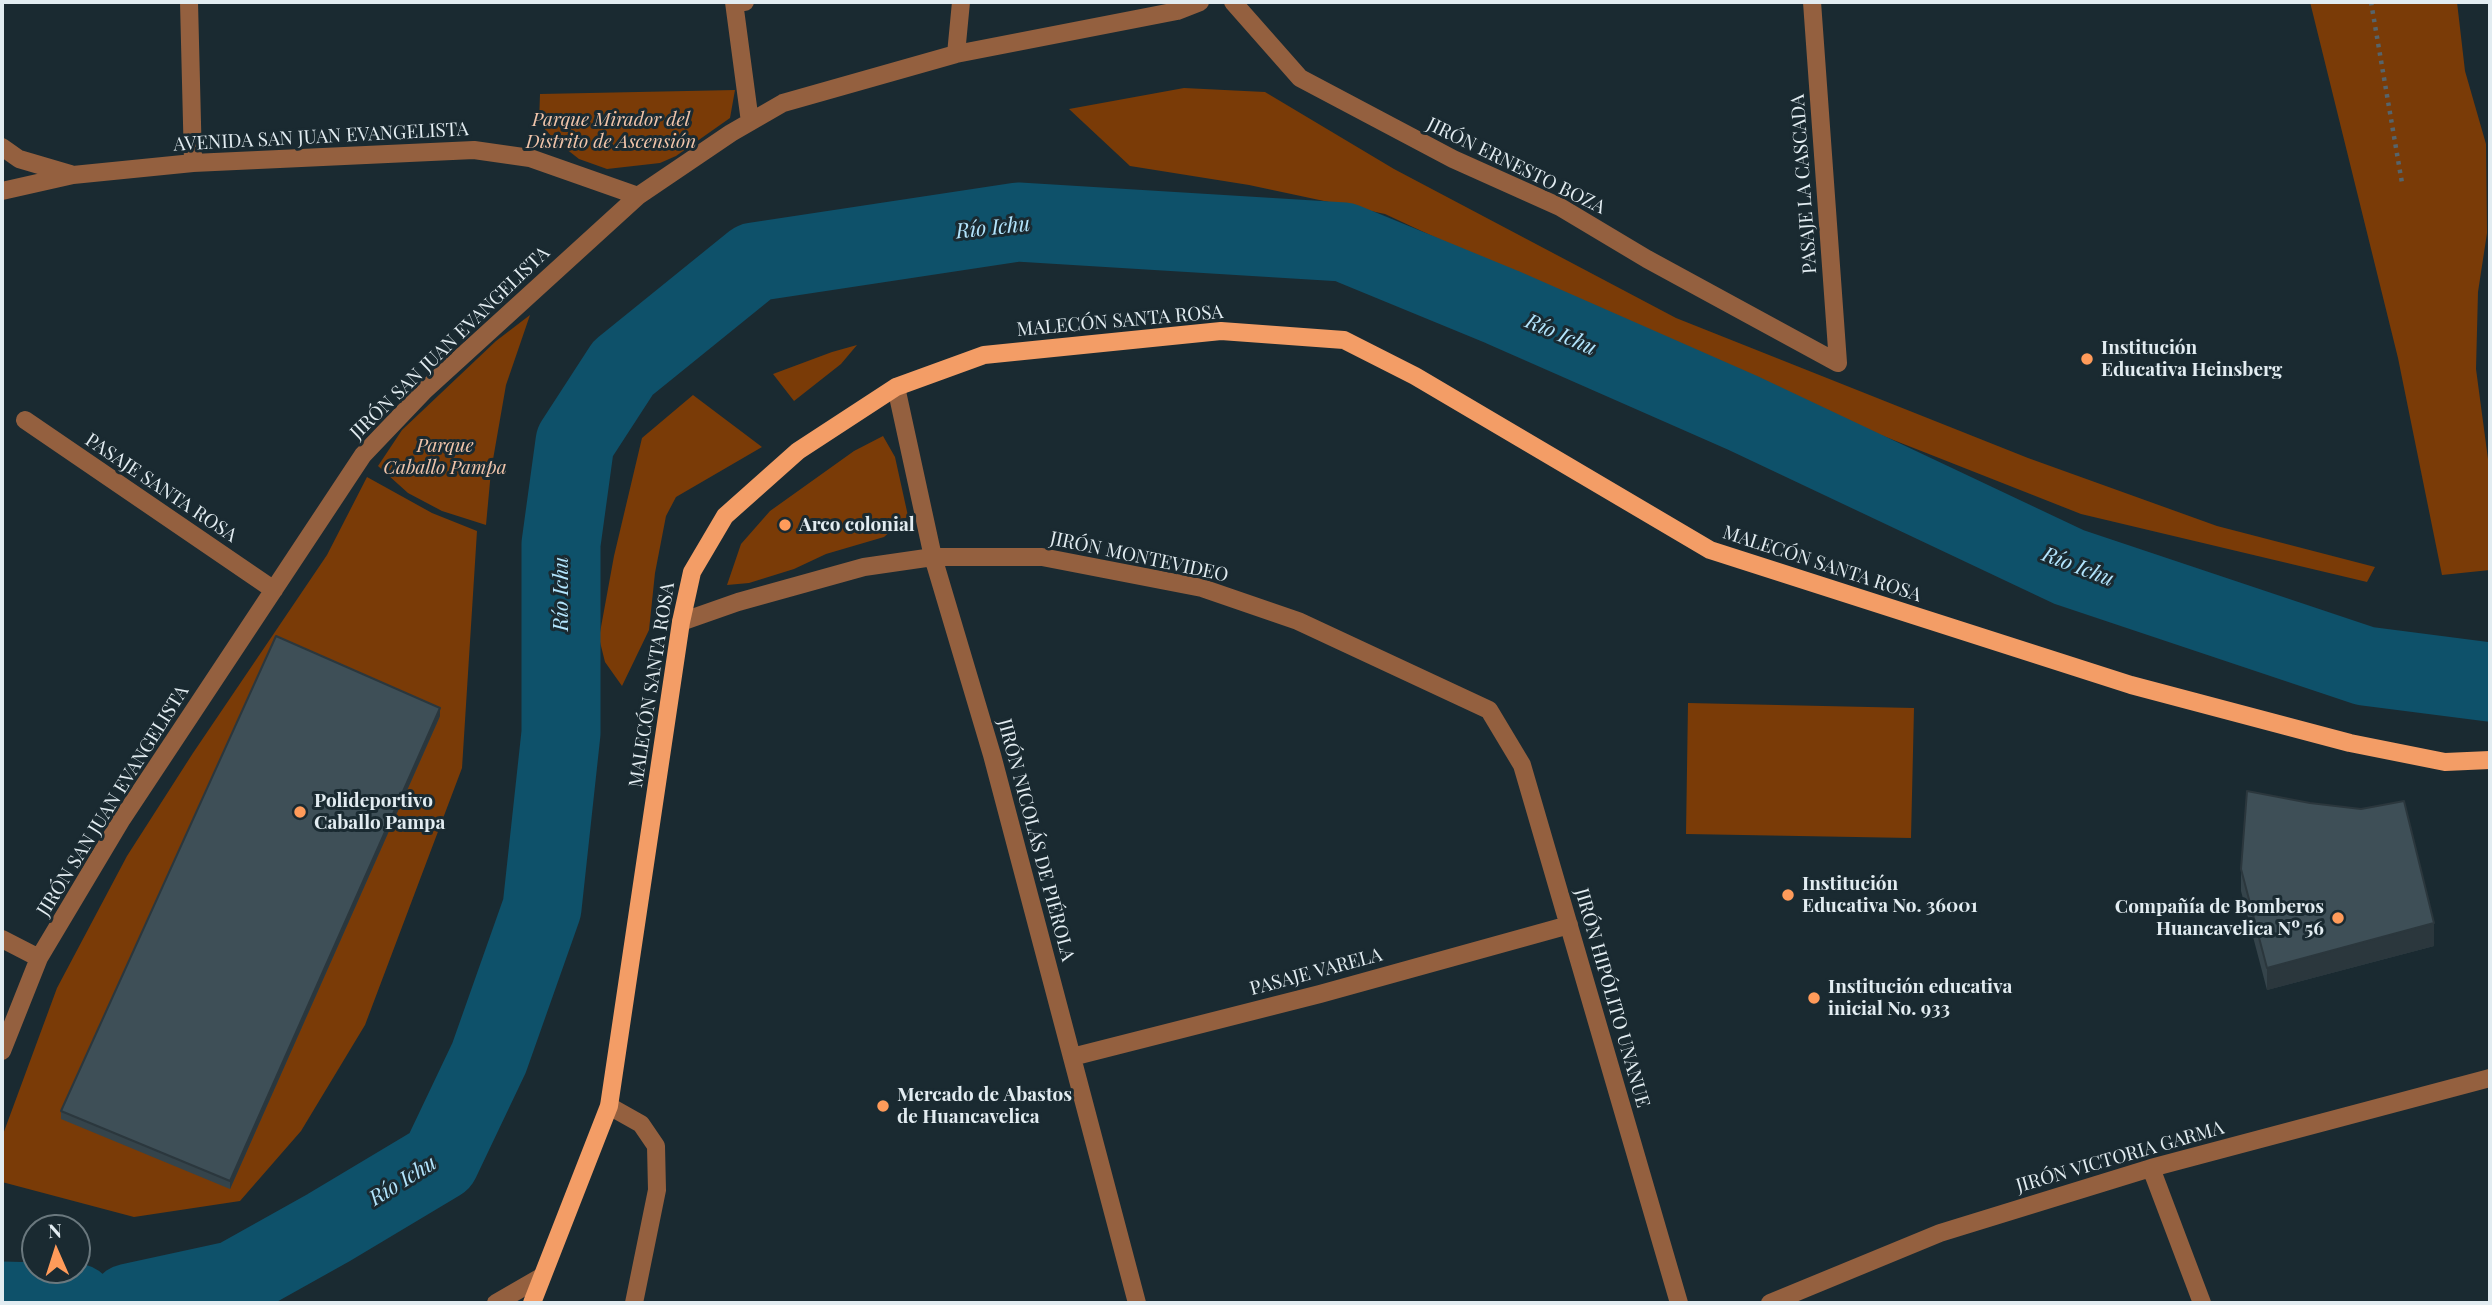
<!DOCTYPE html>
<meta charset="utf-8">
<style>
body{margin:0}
#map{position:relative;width:2492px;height:1305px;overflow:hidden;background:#1a2a31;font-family:"Playfair Display",serif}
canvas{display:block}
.frame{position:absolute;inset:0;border:4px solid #e2ecf1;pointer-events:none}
.north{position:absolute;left:21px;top:1214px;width:70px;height:70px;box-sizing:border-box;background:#1a2a31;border:2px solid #6a787e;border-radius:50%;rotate:357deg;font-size:19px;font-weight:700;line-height:28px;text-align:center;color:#e2ecf1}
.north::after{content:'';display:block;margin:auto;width:24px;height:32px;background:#ff9b5a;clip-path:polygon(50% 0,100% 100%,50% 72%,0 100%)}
</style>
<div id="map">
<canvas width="2492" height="1305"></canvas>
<div class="frame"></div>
<div class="north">N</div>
</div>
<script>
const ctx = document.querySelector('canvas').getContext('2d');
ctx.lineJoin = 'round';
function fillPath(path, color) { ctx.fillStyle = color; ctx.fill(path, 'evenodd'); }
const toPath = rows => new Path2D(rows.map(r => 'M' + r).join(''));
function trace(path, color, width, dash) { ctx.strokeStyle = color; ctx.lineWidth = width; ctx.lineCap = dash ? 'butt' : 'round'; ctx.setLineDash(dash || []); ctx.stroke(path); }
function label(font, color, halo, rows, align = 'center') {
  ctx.font = font + ' "Playfair Display",serif'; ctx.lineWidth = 6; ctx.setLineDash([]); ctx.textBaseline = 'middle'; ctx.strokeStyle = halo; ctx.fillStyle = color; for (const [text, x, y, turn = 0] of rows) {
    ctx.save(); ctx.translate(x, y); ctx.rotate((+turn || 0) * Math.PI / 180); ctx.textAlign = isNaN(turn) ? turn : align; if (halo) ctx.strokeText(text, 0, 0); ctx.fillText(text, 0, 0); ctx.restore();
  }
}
fillPath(toPath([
 [2310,2,2457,2,2465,71,2486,144,2487,233,2478,292,2476,369,2490,474,2490,570,2442,575,2398,358],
 [1184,88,1265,92,1394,169,1676,318,2028,458,2217,526,2375,567,2367,582,2081,514,1830,415,1649,337,1385,214,1249,185,1130,166,1069,109],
 [735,90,730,118,676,156,660,163,607,169,579,159,556,141,539,123,540,94],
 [530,315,506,385,491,471,486,525,442,511,408,493,378,466,402,430,496,341],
 [857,345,841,364,794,401,773,374,832,352],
 [693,395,762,447,676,497,666,516,655,573,649,630,622,686,605,662,599,638,614,556,642,438],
 [883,436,895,457,908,516,884,537,826,554,794,569,749,583,727,585,741,544,770,511,854,451],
 [367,477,432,513,477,531,462,768,365,1025,301,1131,240,1201,134,1217,2,1182,2,1137,57,988,127,856,193,753,327,555],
 [1688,703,1914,708,1911,838,1686,834]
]), '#7a3b07');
trace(toPath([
 [2,1301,76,1303],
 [129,1303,235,1280,328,1228,440,1161,489,1058,542,908,561,733,561,544,575,442,623,368,754,262,1018,222,1344,242,1502,307,1743,413,2069,567,2365,666,2490,682]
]), '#0e516a', 79);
trace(toPath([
 [2371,2,2402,183]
]), '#56646b', 4.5, [3.5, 5]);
trace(toPath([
 [189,2,193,163],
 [745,2,734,2,750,122],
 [1233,2,1300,78,1453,159,1560,207,1647,259,1838,363],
 [1812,2,1838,363],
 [956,54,961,2],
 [2,147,19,159,70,174],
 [2,191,73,175,193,163,474,150,530,158,638,196],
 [896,387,933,557,992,755,1137,1303],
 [25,420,274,590],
 [681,622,738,602,864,567,933,557,1042,557,1202,588,1298,621,1489,710,1522,765,1679,1303],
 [2,939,39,958],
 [2,1051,39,958,122,819,363,455,425,390,638,196,731,133,783,103,956,54,1177,11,1200,2],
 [1072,1057,1320,994,1569,925],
 [609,1106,641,1124,656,1146,657,1190,634,1303],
 [2151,1168,2202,1303],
 [496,1303,541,1277],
 [1770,1303,1940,1233,2151,1168,2490,1078]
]), '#94603f', 18);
trace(toPath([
 [532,1303,609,1106,681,622,692,572,725,516,798,451,896,387,984,355,1221,331,1344,340,1415,376,1710,550,2131,685,2350,743,2445,762,2490,760]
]), '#f39d66', 18);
fillPath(toPath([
 [440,716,230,1189,61,1119,61,1111],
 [2241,869,2434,946,2267,990,2241,891]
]), '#35444b');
fillPath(toPath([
 [440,708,440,716,230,1189,230,1181],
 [2434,923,2434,946,2267,990,2267,968]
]), '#2b373d');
const building = toPath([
 [276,636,440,708,230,1181,61,1111,276,636],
 [2247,791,2310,803,2361,809,2404,801,2434,923,2267,968,2241,869,2247,791]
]);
fillPath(building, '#3e4f57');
trace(building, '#2b373d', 2);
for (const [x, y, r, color] of [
 [2087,359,7,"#ff9b5a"],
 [785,525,7,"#ff9b5a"],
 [300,812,7,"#ff9b5a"],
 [1788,895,7,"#ff9b5a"],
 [2338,918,7,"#ff9b5a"],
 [1814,998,7,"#ff9b5a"],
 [883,1106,7,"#ff9b5a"]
]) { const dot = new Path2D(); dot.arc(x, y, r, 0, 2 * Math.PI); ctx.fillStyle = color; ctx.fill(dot); trace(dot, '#1a2a31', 2.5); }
label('italic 19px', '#f0c4aa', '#1a2a31', [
 ["Parque Mirador del",611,120],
 ["Distrito de Ascensión",611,142],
 ["Parque",445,446],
 ["Caballo Pampa",445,468]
]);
label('19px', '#e2ecf1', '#1a2a31', [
 ["AVENIDA SAN JUAN EVANGELISTA",321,137,-3],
 ["JIRÓN ERNESTO BOZA",1516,166,26],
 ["PASAJE LA CASCADA",1804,184,-94],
 ["MALECÓN SANTA ROSA",1120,321,-5],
 ["JIRÓN SAN JUAN EVANGELISTA",450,343,-44],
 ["PASAJE SANTA ROSA",161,488,34],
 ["JIRÓN MONTEVIDEO",1139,557,12],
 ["MALECÓN SANTA ROSA",1822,564,18],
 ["MALECÓN SANTA ROSA",652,685,-81],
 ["JIRÓN SAN JUAN EVANGELISTA",113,801,-58],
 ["JIRÓN NICOLÁS DE PIÉROLA",1036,840,75],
 ["PASAJE VARELA",1316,972,-15],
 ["JIRÓN HIPÓLITO UNANUE",1612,998,74],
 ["JIRÓN VICTORIA GARMA",2120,1157,-16]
]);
label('bold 19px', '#e2ecf1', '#1a2a31', [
 ["Institución",2101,348],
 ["Educativa Heinsberg",2101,370],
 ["Arco colonial",799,525],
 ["Polideportivo",314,801],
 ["Caballo Pampa",314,823],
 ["Institución",1802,884],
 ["Educativa No. 36001",1802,906],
 ["Compañía de Bomberos",2324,907,"right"],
 ["Huancavelica Nº 56",2324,929,"right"],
 ["Institución educativa",1828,987],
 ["inicial No. 933",1828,1009],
 ["Mercado de Abastos",897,1095],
 ["de Huancavelica",897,1117]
], 'left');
label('italic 21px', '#b3e5fd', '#1a2a31', [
 ["Río Ichu",993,228,-6],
 ["Río Ichu",1561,335,23],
 ["Río Ichu",2078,567,21],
 ["Río Ichu",561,594,-90],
 ["Río Ichu",403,1181,-32]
]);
</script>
